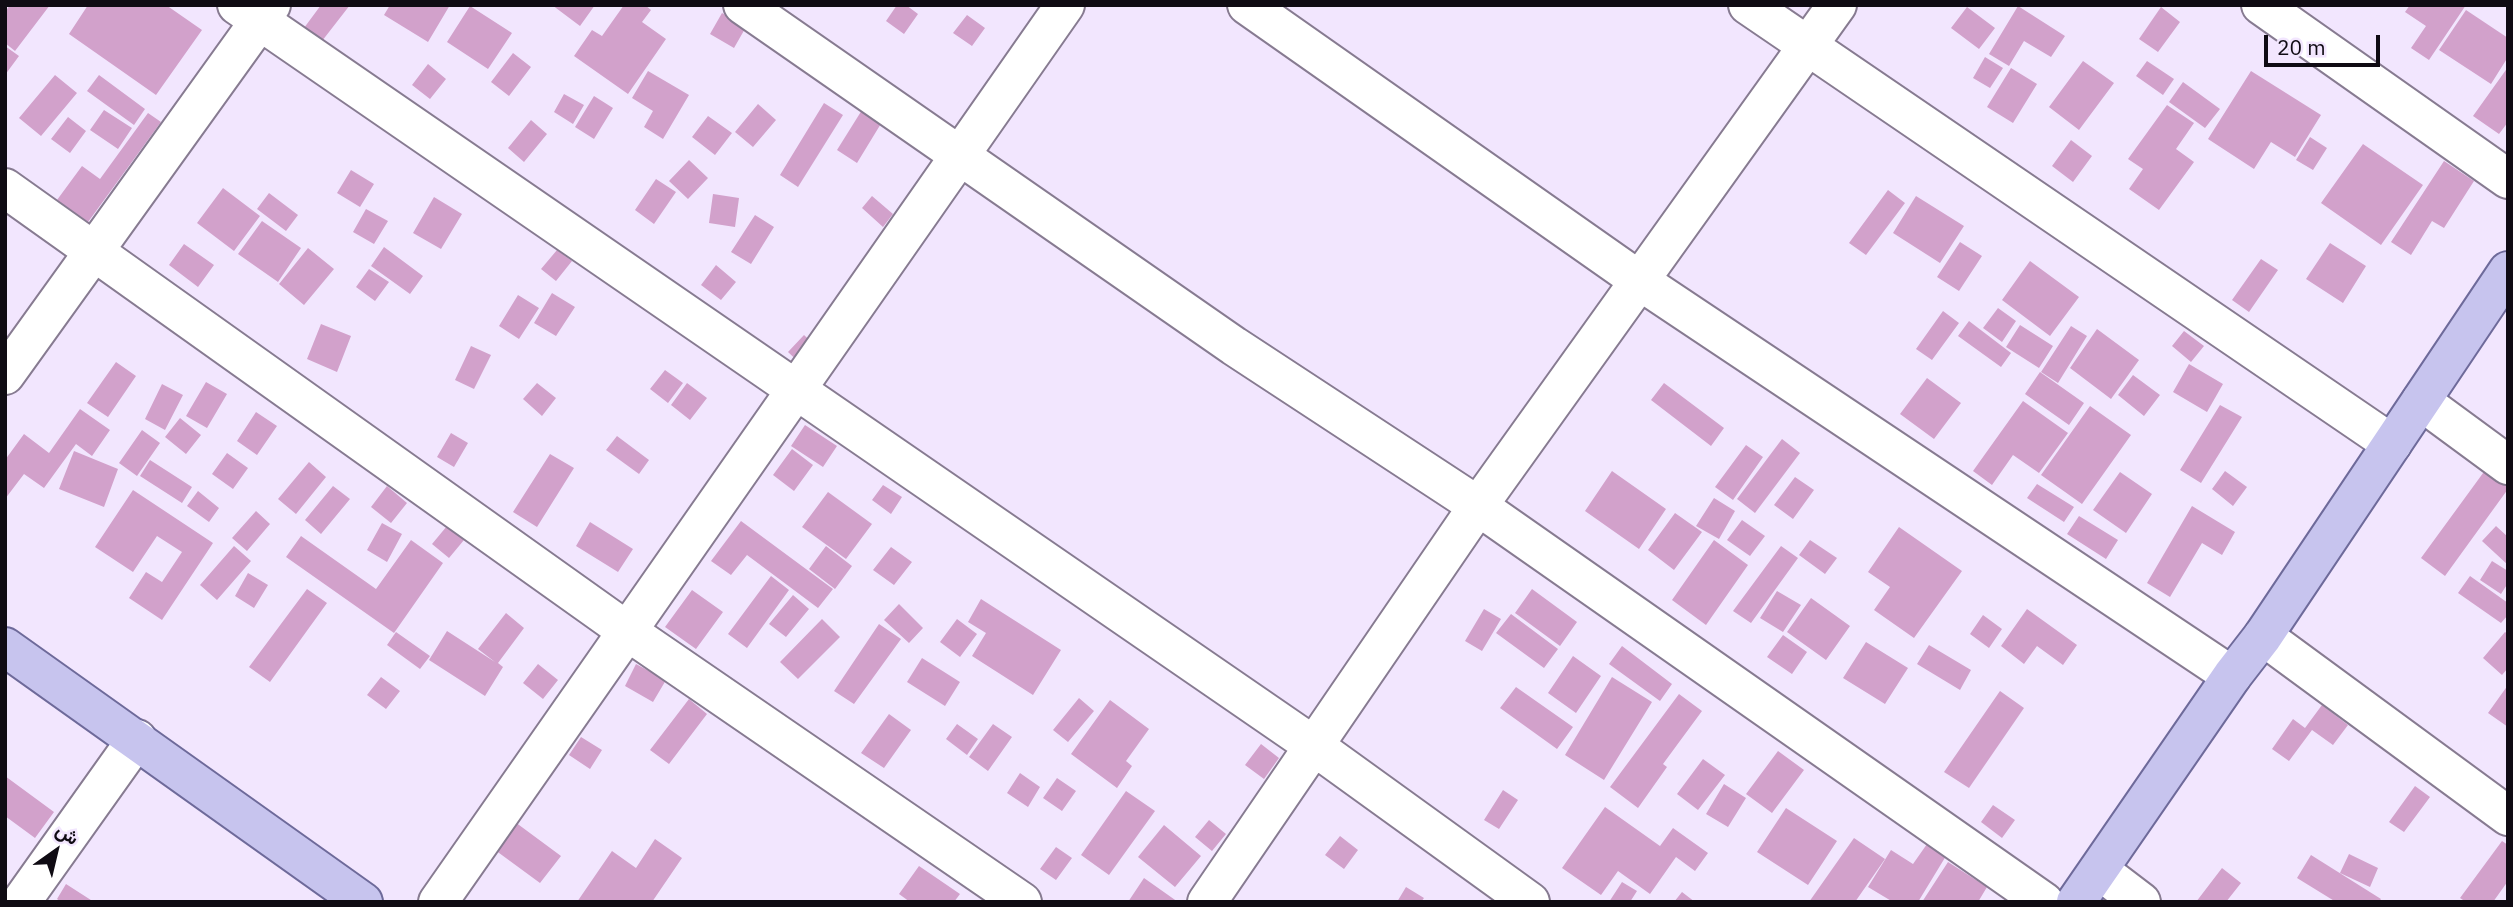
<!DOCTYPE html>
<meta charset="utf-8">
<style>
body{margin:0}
#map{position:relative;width:2513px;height:907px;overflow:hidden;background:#f2e6fe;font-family:"IBM Plex Sans",Vazirmatn,sans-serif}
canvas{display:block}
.frame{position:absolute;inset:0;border:7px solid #0f0b13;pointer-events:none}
.north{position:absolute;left:21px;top:816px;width:70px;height:70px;-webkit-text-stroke:5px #f2e6fe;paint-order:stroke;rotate:34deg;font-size:19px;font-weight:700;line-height:28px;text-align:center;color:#0f0b13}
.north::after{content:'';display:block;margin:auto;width:24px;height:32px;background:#0f0b13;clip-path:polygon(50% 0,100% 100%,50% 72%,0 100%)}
.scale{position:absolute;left:2264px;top:35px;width:116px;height:32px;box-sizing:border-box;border:4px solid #0f0b13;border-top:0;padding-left:9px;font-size:21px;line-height:24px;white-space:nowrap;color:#0f0b13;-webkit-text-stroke:5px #f2e6fe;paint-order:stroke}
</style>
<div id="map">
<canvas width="2513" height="907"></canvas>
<div class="frame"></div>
<div class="north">ش</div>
<div class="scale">20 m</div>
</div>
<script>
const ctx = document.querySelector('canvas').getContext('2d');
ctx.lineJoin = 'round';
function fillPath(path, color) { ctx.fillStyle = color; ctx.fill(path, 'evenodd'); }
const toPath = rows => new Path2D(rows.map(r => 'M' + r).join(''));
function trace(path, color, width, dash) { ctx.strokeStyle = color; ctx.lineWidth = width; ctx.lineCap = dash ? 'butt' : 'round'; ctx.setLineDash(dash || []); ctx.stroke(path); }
fillPath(toPath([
 [10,5,50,5,15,51,5,43,5,12],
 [88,5,166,5,202,30,156,95,69,34],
 [321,5,350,5,322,41,304,28],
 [390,5,450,5,428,42,384,15],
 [552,5,595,5,580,26],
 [624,5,645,5,651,10,642,22,666,39,628,94,574,56,592,30,602,36],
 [897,5,906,5,918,14,904,34,886,21],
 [2410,5,2466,5,2429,60,2411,48,2426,26,2405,12],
 [470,6,512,33,488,69,447,42],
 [2018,6,2065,36,2051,57,2024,41,2009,66,1989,54],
 [1967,7,1995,28,1979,49,1951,28],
 [2161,7,2180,22,2158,52,2139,39],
 [2466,10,2508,38,2508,57,2491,84,2439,50],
 [722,13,746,27,734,48,710,34],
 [967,15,985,28,972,46,953,33],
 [5,46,19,56,5,75],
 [513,53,531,67,509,96,491,82],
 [1985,57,2003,68,1990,88,1973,78],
 [2083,61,2114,83,2079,130,2049,107],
 [2147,61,2174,79,2163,95,2136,76],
 [428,64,446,79,430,99,412,85],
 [2508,67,2508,122,2499,134,2473,116],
 [2011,68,2037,84,2013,123,1987,107],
 [648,71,689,95,663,139,644,127,653,111,632,98],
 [2251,71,2321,115,2295,157,2271,142,2254,169,2208,139],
 [55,75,77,93,41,136,19,118],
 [99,75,145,109,134,125,87,91],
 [2183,82,2220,109,2205,128,2169,102],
 [564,94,584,105,573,124,554,112],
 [594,96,613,108,594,139,575,127],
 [824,103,843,115,798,187,780,175],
 [758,104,776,120,753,147,735,132],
 [2167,105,2194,123,2176,149,2194,162,2159,210,2129,189,2143,169,2128,159],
 [104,110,132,128,118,149,90,130],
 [862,110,882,122,857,163,837,150],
 [148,113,161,122,88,222,57,200,82,166,100,179],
 [708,116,732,133,715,155,692,137],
 [68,117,86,131,70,153,51,139],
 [531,120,547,134,524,162,508,148],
 [2310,137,2327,148,2313,170,2296,160],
 [2071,140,2092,156,2073,182,2052,166],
 [2363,144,2423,185,2381,245,2321,203],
 [689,160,708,178,688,199,669,181],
 [2444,161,2474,181,2444,228,2432,221,2411,255,2391,242],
 [351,170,374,184,360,207,337,193],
 [656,179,676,192,654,224,635,210],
 [223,188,260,216,234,251,197,223],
 [1888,190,1905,203,1866,255,1849,243],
 [269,193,298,215,286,231,257,209],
 [713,194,739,198,735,227,709,223],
 [872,196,893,214,883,227,862,208],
 [1916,196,1964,226,1940,263,1893,233],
 [434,197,462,214,441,249,413,233],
 [366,209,388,221,374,244,353,232],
 [755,215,774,227,751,264,731,252],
 [262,221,301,248,278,282,238,254],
 [1960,242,1982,256,1959,291,1937,277],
 [2330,243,2366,266,2343,303,2306,279],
 [184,244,214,265,198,287,169,265],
 [384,247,423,276,410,294,371,266],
 [308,248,334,269,304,305,279,284],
 [557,250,572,261,556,281,541,269],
 [2261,259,2278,270,2249,312,2232,300],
 [2030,261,2079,297,2050,336,2002,300],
 [716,265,736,282,721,300,701,285],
 [369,269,389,282,375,301,356,287],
 [552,293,575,307,556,336,534,323],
 [518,295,539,308,519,339,499,326],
 [1998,308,2016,321,2002,342,1983,328],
 [1943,311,1959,323,1932,360,1916,349],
 [1969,321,2011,353,2001,367,1958,336],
 [321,324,351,336,337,372,307,359],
 [2020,325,2053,346,2039,368,2006,347],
 [2071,326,2087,336,2058,383,2041,372],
 [2097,329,2139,360,2111,399,2070,368],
 [2184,331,2204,346,2191,362,2172,346],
 [804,335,822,352,806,369,788,352],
 [471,346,491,355,474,389,455,380],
 [116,362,136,376,108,417,87,403],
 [2189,364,2223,384,2207,412,2173,392],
 [665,370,683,383,668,403,650,389],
 [2040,372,2084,403,2069,425,2025,394],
 [2133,375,2160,395,2144,416,2118,395],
 [1927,378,1961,403,1934,439,1900,414],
 [206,382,227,394,207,428,186,416],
 [537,383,556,398,542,416,523,399],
 [687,383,707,398,690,420,671,405],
 [1664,383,1724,428,1711,446,1651,400],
 [162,384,183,395,165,430,145,419],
 [2023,401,2068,433,2039,473,2013,455,1992,485,1973,471],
 [2220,405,2242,417,2201,483,2180,470],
 [2090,406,2131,435,2082,504,2041,475],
 [80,409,110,430,92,456,76,444,44,488,24,474,5,499,5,460,24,434,49,453],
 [256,412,277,426,257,455,237,441],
 [180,418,201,435,186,454,165,437],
 [805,425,837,446,823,467,791,446],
 [142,430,160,443,137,476,119,463],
 [451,433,468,443,454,467,437,457],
 [617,436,649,460,639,474,606,450],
 [1782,439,1800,453,1755,513,1737,499],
 [1746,445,1763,457,1733,500,1715,487],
 [792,449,813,465,794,491,773,475],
 [74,451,118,469,104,507,59,489],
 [227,453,248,468,233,489,212,474],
 [550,454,574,468,537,527,513,512],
 [150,460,192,487,182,503,140,476],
 [309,462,326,477,296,514,278,499],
 [2486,469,2508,485,2508,489,2445,576,2421,558],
 [1612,471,1666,509,1639,549,1585,511],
 [2225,471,2247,487,2233,506,2212,489],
 [2120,472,2152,494,2126,533,2093,510],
 [1795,477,1814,490,1793,519,1774,505],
 [2037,484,2074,507,2064,522,2027,498],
 [883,485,902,497,891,514,872,500],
 [333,486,350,499,321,534,305,520],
 [387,486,407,503,391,523,371,507],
 [133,490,213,543,162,620,129,598,146,572,162,582,182,552,157,536,133,572,95,547],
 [198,491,219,508,209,522,187,506],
 [828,492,872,524,846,559,802,527],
 [1714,498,1735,511,1719,539,1696,526],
 [2192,506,2235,532,2222,555,2202,543,2170,597,2147,583],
 [256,511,270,524,247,551,232,538],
 [1675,513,1702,532,1674,570,1648,550],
 [2079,516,2118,540,2106,559,2067,534],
 [1742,520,1765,536,1750,556,1727,540],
 [741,521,833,589,818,608,747,555,731,575,711,561],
 [590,522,633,549,618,572,576,546],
 [382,523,402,534,387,562,367,550],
 [447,526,464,540,449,558,432,544],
 [2496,526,2508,537,2508,565,2482,541],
 [1899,527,1962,571,1914,638,1874,610,1890,587,1868,572],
 [301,536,376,589,411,540,443,563,394,633,286,557],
 [1714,540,1748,565,1706,625,1672,600],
 [1810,540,1837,558,1825,574,1799,555],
 [234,546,251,561,217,600,200,585],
 [826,546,852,566,835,589,809,569],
 [1781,546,1798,558,1751,623,1733,611],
 [891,547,912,562,894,585,873,570],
 [2492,561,2508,571,2508,583,2501,594,2480,580],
 [248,573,268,585,254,608,235,596],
 [771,576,789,590,747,648,728,634],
 [2470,576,2508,603,2508,615,2501,623,2458,593],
 [307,589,327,603,270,682,249,667],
 [1532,589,1577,622,1560,646,1515,613],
 [692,590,723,612,696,649,665,627],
 [1777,591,1801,605,1783,632,1760,618],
 [793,595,809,609,786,637,769,624],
 [1811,598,1850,626,1826,660,1787,632],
 [981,599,1061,650,1033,695,972,656,986,633,968,622],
 [899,604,923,628,909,643,884,620],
 [1484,609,1501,619,1482,651,1465,641],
 [2027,609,2077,645,2063,665,2037,646,2024,664,2001,646],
 [506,613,524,628,498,663,503,667,485,696,429,660,447,631,495,662,478,649],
 [1511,614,1558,649,1544,668,1496,633],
 [1983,615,2002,629,1989,648,1970,634],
 [822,619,840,637,798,679,780,662],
 [957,619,977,634,960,657,940,642],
 [879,624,901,639,854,704,834,691],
 [396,632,430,656,420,669,387,645],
 [2505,632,2508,634,2508,668,2502,675,2483,658],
 [1783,635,1807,652,1792,674,1767,657],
 [1866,642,1908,668,1885,704,1843,678],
 [1929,645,1971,670,1960,690,1917,664],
 [1622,646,1672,684,1660,701,1609,664],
 [1573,656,1601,676,1576,713,1548,693],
 [922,658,960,682,945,706,907,682],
 [538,664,558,680,543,699,523,683],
 [636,664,666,680,653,702,625,686],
 [381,677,400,691,386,709,367,695],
 [1612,677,1652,702,1604,780,1565,755],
 [2508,685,2508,727,2488,713],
 [1516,687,1573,727,1557,749,1500,708],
 [2000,691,2024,708,1969,788,1944,772],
 [1679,694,1702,711,1663,764,1667,767,1638,808,1610,787],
 [1079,698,1094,711,1068,742,1053,730],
 [689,699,707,714,669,764,650,750],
 [1110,700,1149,729,1126,761,1132,766,1117,788,1071,754],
 [2322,705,2348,725,2333,745,2312,730,2289,761,2272,749,2293,719,2305,728],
 [889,714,911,730,884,768,861,753],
 [957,724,978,739,967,755,946,739],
 [993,724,1012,737,988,771,969,757],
 [581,737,602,750,590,769,569,755],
 [1261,744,1279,758,1264,779,1245,765],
 [1778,751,1804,770,1772,813,1746,794],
 [1703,759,1725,775,1698,810,1677,794],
 [1020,773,1040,787,1028,807,1007,793],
 [5,776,54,812,35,838,5,816],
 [1057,778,1076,791,1062,811,1043,798],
 [1724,784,1746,798,1728,827,1706,814],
 [2415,786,2430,797,2404,832,2389,822],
 [1503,790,1518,800,1499,829,1484,820],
 [1126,791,1155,811,1109,875,1081,855],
 [1993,805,2015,820,2002,838,1981,822],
 [1605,807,1660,846,1673,828,1708,853,1695,871,1676,857,1650,894,1618,871,1601,895,1562,868],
 [1786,808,1837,841,1808,885,1757,852],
 [1209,820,1226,834,1212,851,1195,837],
 [515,822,561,856,540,883,495,850],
 [1164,825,1201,856,1175,887,1138,857],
 [1340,836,1358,850,1344,869,1325,855],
 [1854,838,1885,859,1855,902,1809,902],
 [655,839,682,858,652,902,577,902,612,851,636,868],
 [2502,841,2508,845,2508,881,2493,902,2466,902,2460,898],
 [1927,844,1946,856,1918,902,1893,902,1868,887,1891,850,1913,864],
 [1056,847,1072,858,1056,880,1040,869],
 [2349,854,2378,868,2370,887,2340,873],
 [2311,855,2381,899,2379,902,2336,902,2297,878],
 [1948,862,1987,887,1978,902,1922,902],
 [919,866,960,894,954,902,910,902,899,894],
 [2222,868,2241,883,2226,902,2196,902],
 [1144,878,1178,902,1128,902],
 [1622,882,1637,891,1630,902,1609,902],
 [66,884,94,902,61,902,57,899],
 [1406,887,1424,898,1421,902,1397,902],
 [1682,892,1695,902,1674,902]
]), '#d2a1cb');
const minor = toPath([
 [237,5,1314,746,1530,902],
 [743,5,1234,346,1478,506,2044,902],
 [1247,5,1640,281,2232,676],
 [1748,5,2392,444],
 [2261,5,2508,179],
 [5,188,627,631,1022,902],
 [5,375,271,5],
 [2421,401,2508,465],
 [2263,636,2508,816],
 [2099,870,2141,902],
 [21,902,137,739],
 [438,902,1065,5],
 [1207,902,1478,506,1837,5]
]);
const major = toPath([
 [5,647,363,902],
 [2076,902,2232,676,2263,636,2508,271]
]);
trace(minor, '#877b91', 42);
trace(major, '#6e6a9a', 42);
trace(minor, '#fff', 38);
trace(major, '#c7c4ee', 38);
</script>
